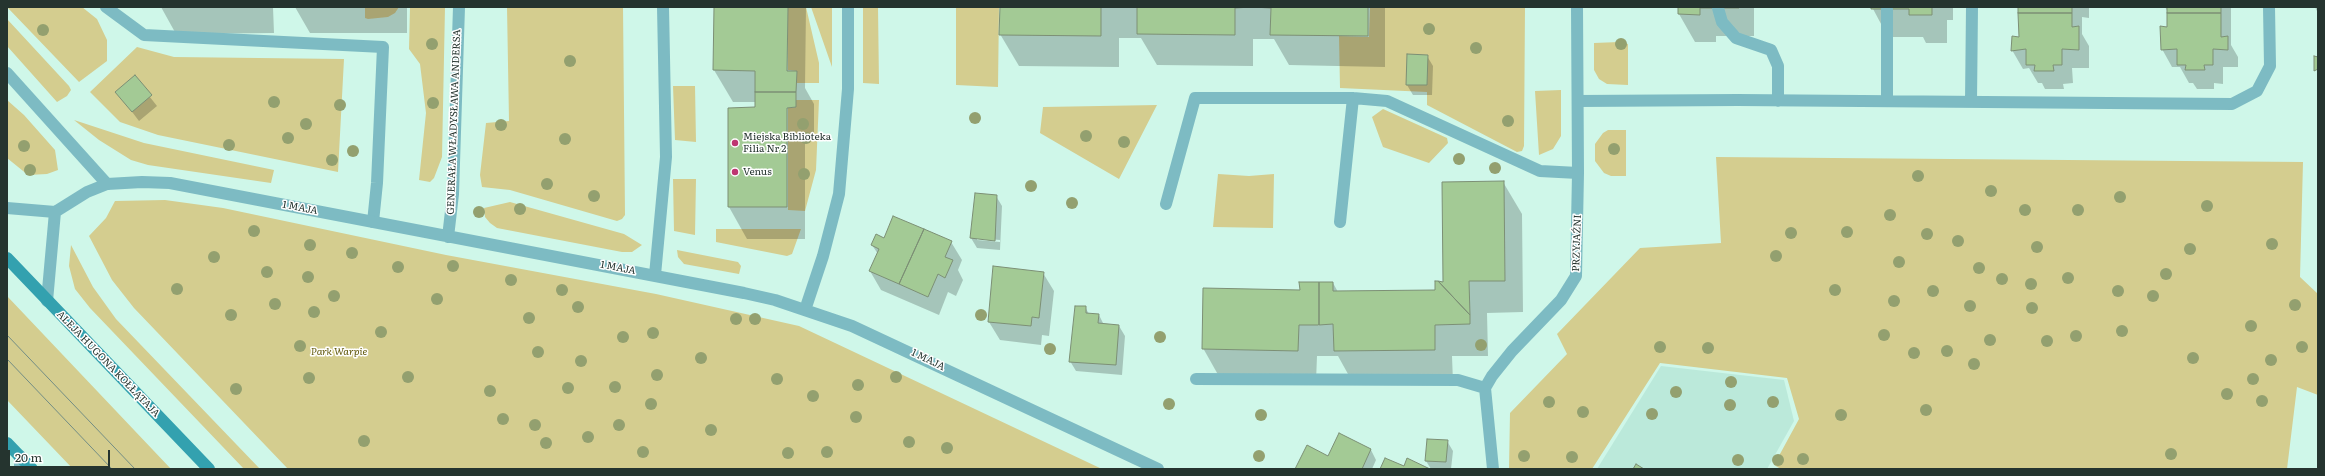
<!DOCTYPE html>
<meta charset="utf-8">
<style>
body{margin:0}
#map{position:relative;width:2325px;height:476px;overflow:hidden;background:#cff7e9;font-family:Literata,serif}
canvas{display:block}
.frame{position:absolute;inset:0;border:8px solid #25342f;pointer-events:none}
.scale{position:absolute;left:8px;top:450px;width:102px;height:18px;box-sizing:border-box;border:2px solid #25342f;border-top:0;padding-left:5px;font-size:12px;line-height:14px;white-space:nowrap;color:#25342f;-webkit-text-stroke:3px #fff;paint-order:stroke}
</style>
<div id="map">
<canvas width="2325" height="476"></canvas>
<div class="frame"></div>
<div class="scale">20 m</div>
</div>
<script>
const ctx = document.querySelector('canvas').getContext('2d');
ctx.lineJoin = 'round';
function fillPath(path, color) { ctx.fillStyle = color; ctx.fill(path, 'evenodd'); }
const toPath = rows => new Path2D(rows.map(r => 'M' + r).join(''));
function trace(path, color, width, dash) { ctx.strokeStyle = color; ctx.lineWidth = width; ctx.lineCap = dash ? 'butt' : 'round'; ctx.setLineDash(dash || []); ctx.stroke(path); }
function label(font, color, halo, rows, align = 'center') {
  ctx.font = font + ' Literata,serif'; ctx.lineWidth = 3; ctx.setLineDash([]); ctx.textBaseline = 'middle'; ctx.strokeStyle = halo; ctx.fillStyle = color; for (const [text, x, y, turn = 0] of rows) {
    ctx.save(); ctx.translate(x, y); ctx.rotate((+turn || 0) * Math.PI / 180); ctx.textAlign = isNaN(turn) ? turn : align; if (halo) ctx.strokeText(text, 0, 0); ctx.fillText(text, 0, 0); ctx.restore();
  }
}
fillPath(toPath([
 [1661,366,1784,380,1794,421,1767,469,1597,469]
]), '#bbe9da');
fillPath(toPath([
 [7,7,82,7,97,19,107,40,107,61,79,82],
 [365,7,399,7,395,13,388,17,368,19,365,18],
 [410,7,445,7,442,157,434,178,430,182,419,180,426,113,420,64,409,49],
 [507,7,623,7,625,215,622,219,617,221,510,190,482,187,480,175,486,123,509,121],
 [788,7,806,7,819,63,819,83,797,83,797,71,788,70],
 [811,7,832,7,832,67],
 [863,7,878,7,879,84,863,83],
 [956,7,999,7,998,87,956,85],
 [1370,7,1525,7,1524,146,1522,151,1517,152,1427,105,1427,92,1340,88,1339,36,1369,37],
 [7,19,69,86,71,90,67,96,57,102,7,46],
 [1619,42,1628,44,1628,85,1607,84,1599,79,1594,70,1594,43],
 [137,47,174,57,344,59,338,172,158,135,120,122,90,92],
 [673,86,695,86,696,142,675,140],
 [1561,90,1561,136,1553,149,1539,155,1535,91],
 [7,100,24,115,55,150,58,170,47,174,28,175,7,158],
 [796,100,819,100,816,170,805,211,788,210,788,108,796,107],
 [1157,105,1119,179,1040,133,1043,107],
 [1383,109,1447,138,1448,143,1429,163,1383,147,1372,117],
 [74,120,144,143,274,170,271,183,148,165,131,160,99,140],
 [1608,130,1626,130,1626,176,1611,176,1604,173,1595,161,1595,144,1603,133],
 [1716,157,2303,162,2300,277,2318,294,2318,395,2297,387,2287,469,1781,469,1774,465,1799,419,1787,378,1660,363,1592,469,1509,469,1510,413,1567,354,1557,334,1640,248,1721,243],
 [1218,174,1249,176,1274,174,1273,228,1213,227],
 [673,179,696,179,695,235,674,231],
 [165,200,223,208,446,255,656,294,799,326,1102,469,288,469,134,308,112,280,89,236,106,218,115,201],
 [510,202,624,234,642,245,632,252,622,252,497,228,490,223,485,217,484,208],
 [716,229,801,229,792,254,787,256,716,242],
 [71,245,93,287,116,319,260,469,244,469,90,308,75,289,69,266],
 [677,250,738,262,741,266,739,274,684,264,678,257],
 [7,296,171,469,73,469,7,400]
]), '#d4cd8f');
fillPath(toPath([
 [161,7,273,7,274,33,176,34],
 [295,7,407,7,407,33,310,33],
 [715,7,806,7,805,88,814,104,814,139,805,140,805,239,747,239,729,207,729,109,756,108,756,102,733,102,714,70],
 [1001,7,1385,7,1385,67,1289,65,1274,39,1253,39,1253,66,1157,65,1141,38,1119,38,1119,67,1019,66,1000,34],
 [1679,7,1754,7,1754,36,1716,36,1716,42,1695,42,1679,14],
 [1872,7,1953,7,1953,20,1947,20,1947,43,1926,43,1923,37,1888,37],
 [2019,7,2089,7,2089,18,2082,17,2082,34,2089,46,2089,68,2072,68,2073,83,2063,84,2064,89,2045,89,2042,83,2038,83,2029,68,2023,69,2012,50,2020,38],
 [2165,7,2231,7,2231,45,2238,57,2238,67,2223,67,2223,84,2214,83,2214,89,2197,89,2193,83,2189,83,2180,67,2172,67,2162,49,2168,27,2168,12],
 [2315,7,2318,7,2318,13],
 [1427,56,1433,66,1432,95,1413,95,1407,85],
 [134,77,157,106,139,121,117,92],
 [1503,182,1522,214,1523,312,1487,313,1488,356,1452,356,1453,382,1353,383,1338,356,1317,356,1316,382,1221,380,1203,348,1301,291,1333,283,1338,292,1436,291,1444,283],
 [1320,313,1320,325,1318,326,1318,321],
 [996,196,1002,206,1000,250,977,248,971,238],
 [977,238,1000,240,1000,242,977,240],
 [885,240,951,242,962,260,958,270,963,280,956,296,948,292,939,315,881,290,870,271,878,254,872,245],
 [1043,273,1054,291,1049,336,1042,335,1041,345,1000,340,989,322],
 [1085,307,1089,314,1099,315,1104,325,1119,326,1125,336,1122,375,1076,371,1070,361],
 [1340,434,1371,450,1376,460,1372,469,1296,469,1329,457],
 [1447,441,1453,451,1451,469,1431,469,1426,461]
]), '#0003');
const building = toPath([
 [714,7,788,7,787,71,797,71,796,92,755,92,755,71,713,70,714,7],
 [1000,7,1101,7,1101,36,999,35,1000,7],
 [1137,7,1252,7,1235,8,1235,35,1137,34,1137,7],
 [1252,7,1368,7,1368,36,1270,35,1271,8,1252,7],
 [1678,7,1739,7,1739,8,1700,8,1700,15,1678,14,1678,7],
 [1871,7,1932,7,1932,15,1909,15,1909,9,1871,9,1871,7],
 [2018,7,2072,7,2072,13,2018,13,2018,7],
 [2167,7,2221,7,2221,13,2167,13,2167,7],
 [2018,13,2072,13,2072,27,2079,26,2079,50,2062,49,2062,65,2053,65,2054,71,2034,71,2035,65,2026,65,2026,49,2011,51,2012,36,2019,37,2018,13],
 [2167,13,2221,13,2221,37,2228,36,2228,50,2213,49,2213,65,2204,65,2205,70,2185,70,2186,65,2177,65,2177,49,2161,50,2160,26,2167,27,2167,13],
 [1407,54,1428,55,1427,85,1406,85,1407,54],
 [2314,56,2318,57,2318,69,2314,71,2314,56],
 [135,75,152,95,132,112,115,92,135,75],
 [755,92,796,92,796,107,787,108,787,207,728,207,728,108,755,107,755,92],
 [1504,181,1505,281,1469,281,1470,315,1438,281,1443,282,1442,182,1504,181],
 [975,193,997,195,995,241,970,238,975,193],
 [893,216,924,229,899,284,869,271,879,249,871,245,876,234,884,238,893,216],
 [924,229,952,241,945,257,953,260,945,278,938,274,928,297,899,284,924,229],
 [993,266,1044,272,1039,318,1032,317,1031,326,988,322,993,266],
 [1435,281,1438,281,1470,315,1470,324,1435,325,1435,350,1334,351,1333,324,1319,325,1319,282,1333,282,1333,291,1435,290,1435,281],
 [1299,282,1319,282,1319,325,1299,325,1298,351,1202,349,1203,288,1300,290,1299,282],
 [1075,306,1086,306,1086,313,1099,314,1098,323,1119,325,1116,365,1069,362,1075,306],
 [1339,433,1371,449,1362,469,1295,469,1307,445,1328,456,1339,433],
 [1427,439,1448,440,1446,462,1425,461,1427,439],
 [1385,458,1404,466,1407,458,1430,469,1380,469,1385,458],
 [1636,464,1644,469,1633,469,1636,464]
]);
fillPath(building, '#a3ca95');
trace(building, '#7c8f75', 1);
trace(toPath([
 [106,7,144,35,383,47,377,183,373,222],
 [1718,8,1722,22,1736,38,1771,50,1778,66,1778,101],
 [7,73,107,184],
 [1738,100,2232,104,2257,91,2270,66,2269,7],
 [1887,101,1887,9],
 [1971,102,1972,7],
 [20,456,20,469]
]), '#7dbbc3', 12);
trace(toPath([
 [1578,101,1738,100],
 [1166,204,1195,98,1353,98,1387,101,1540,171,1578,173],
 [7,208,55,212,87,192,107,184,142,182,170,183,744,293,775,300,852,326,1158,469],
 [1340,222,1353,98],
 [448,237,453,194,459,7],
 [655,275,666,157,663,7],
 [47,301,55,212],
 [805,310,823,256,839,194,848,89,848,7],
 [1196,379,1458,380,1485,388],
 [1493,469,1485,388,1492,376,1512,351,1561,300,1576,276,1578,173,1577,7]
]), '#7dbbc3', 12);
trace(toPath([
 [7,258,209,469],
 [7,443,32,469]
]), '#33a1af', 12);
trace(toPath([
 [7,335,135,469],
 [7,359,112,469]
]), '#738d84', 1);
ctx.fillStyle = '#93a06f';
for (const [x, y] of [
 [1429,29],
 [43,30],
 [432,44],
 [1621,44],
 [1476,48],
 [570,61],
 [274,102],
 [433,103],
 [340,105],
 [975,118],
 [1508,121],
 [306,124],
 [803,124],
 [501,125],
 [1086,136],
 [288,138],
 [806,138],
 [565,139],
 [1124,142],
 [229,145],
 [24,146],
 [1614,149],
 [353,151],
 [1459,159],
 [332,160],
 [1495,168],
 [30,170],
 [804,174],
 [1918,176],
 [547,184],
 [1031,186],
 [1991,191],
 [594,196],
 [2120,197],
 [1072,203],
 [2207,206],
 [520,209],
 [2025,210],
 [2078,210],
 [479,212],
 [1890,215],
 [254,231],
 [1847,232],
 [1791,233],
 [1927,234],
 [1958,241],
 [2272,244],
 [310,245],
 [2037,247],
 [2190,249],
 [352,253],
 [1776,256],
 [214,257],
 [1899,262],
 [453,266],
 [398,267],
 [1979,268],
 [267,272],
 [2166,274],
 [308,277],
 [2068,278],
 [2002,279],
 [511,280],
 [2031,284],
 [177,289],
 [562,290],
 [1835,290],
 [1933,291],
 [2118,291],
 [334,296],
 [2153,296],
 [437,299],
 [1894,301],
 [275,304],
 [2295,305],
 [1970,306],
 [578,307],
 [2032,308],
 [314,312],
 [231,315],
 [981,315],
 [529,318],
 [736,319],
 [755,319],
 [2251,326],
 [2122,331],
 [381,332],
 [653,333],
 [1884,335],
 [2076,336],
 [623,337],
 [1160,337],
 [1990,340],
 [2047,341],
 [1481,345],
 [300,346],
 [1660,347],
 [2302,347],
 [1708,348],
 [1050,349],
 [1947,351],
 [538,352],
 [1914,353],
 [701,358],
 [2193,358],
 [2271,360],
 [581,361],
 [1974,364],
 [657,375],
 [408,377],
 [896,377],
 [309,378],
 [777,379],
 [2253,379],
 [1731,382],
 [858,385],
 [615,387],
 [568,388],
 [236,389],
 [490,391],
 [1676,392],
 [2227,394],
 [813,396],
 [2262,401],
 [1549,402],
 [1773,402],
 [651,404],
 [1169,404],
 [1730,405],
 [1926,410],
 [1583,412],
 [1652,414],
 [1261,415],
 [1841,415],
 [856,417],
 [503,419],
 [535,425],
 [619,425],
 [711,430],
 [588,437],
 [364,441],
 [909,442],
 [546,443],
 [947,448],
 [643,452],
 [827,452],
 [788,453],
 [2171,454],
 [1259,456],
 [1524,456],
 [1572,457],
 [1803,459],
 [1738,460],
 [1778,460]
]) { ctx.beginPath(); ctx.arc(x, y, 6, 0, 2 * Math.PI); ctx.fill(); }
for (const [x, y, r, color] of [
 [735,143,4,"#be3571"],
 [735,172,4,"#be3571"]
]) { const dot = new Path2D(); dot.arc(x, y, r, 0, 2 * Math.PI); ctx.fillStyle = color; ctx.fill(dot); trace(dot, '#fff', 1.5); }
label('10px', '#25342f', '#fff', [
 ["GENERAŁA WŁADYSŁAWA ANDERSA",454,122,-88],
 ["1 MAJA",300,208,11],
 ["PRZYJAŹNI",1577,243,-88],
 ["1 MAJA",618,268,11],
 ["1 MAJA",928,360,26],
 ["ALEJA HUGONA KOŁŁĄTAJA",108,364,46]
]);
label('10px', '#25342f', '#fff', [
 ["Miejska Biblioteka",743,137],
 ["Filia Nr 2",743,149],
 ["Venus",743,172]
], 'left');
label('italic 10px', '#62590c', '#fff', [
 ["Park Warpie",339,352]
]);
</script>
